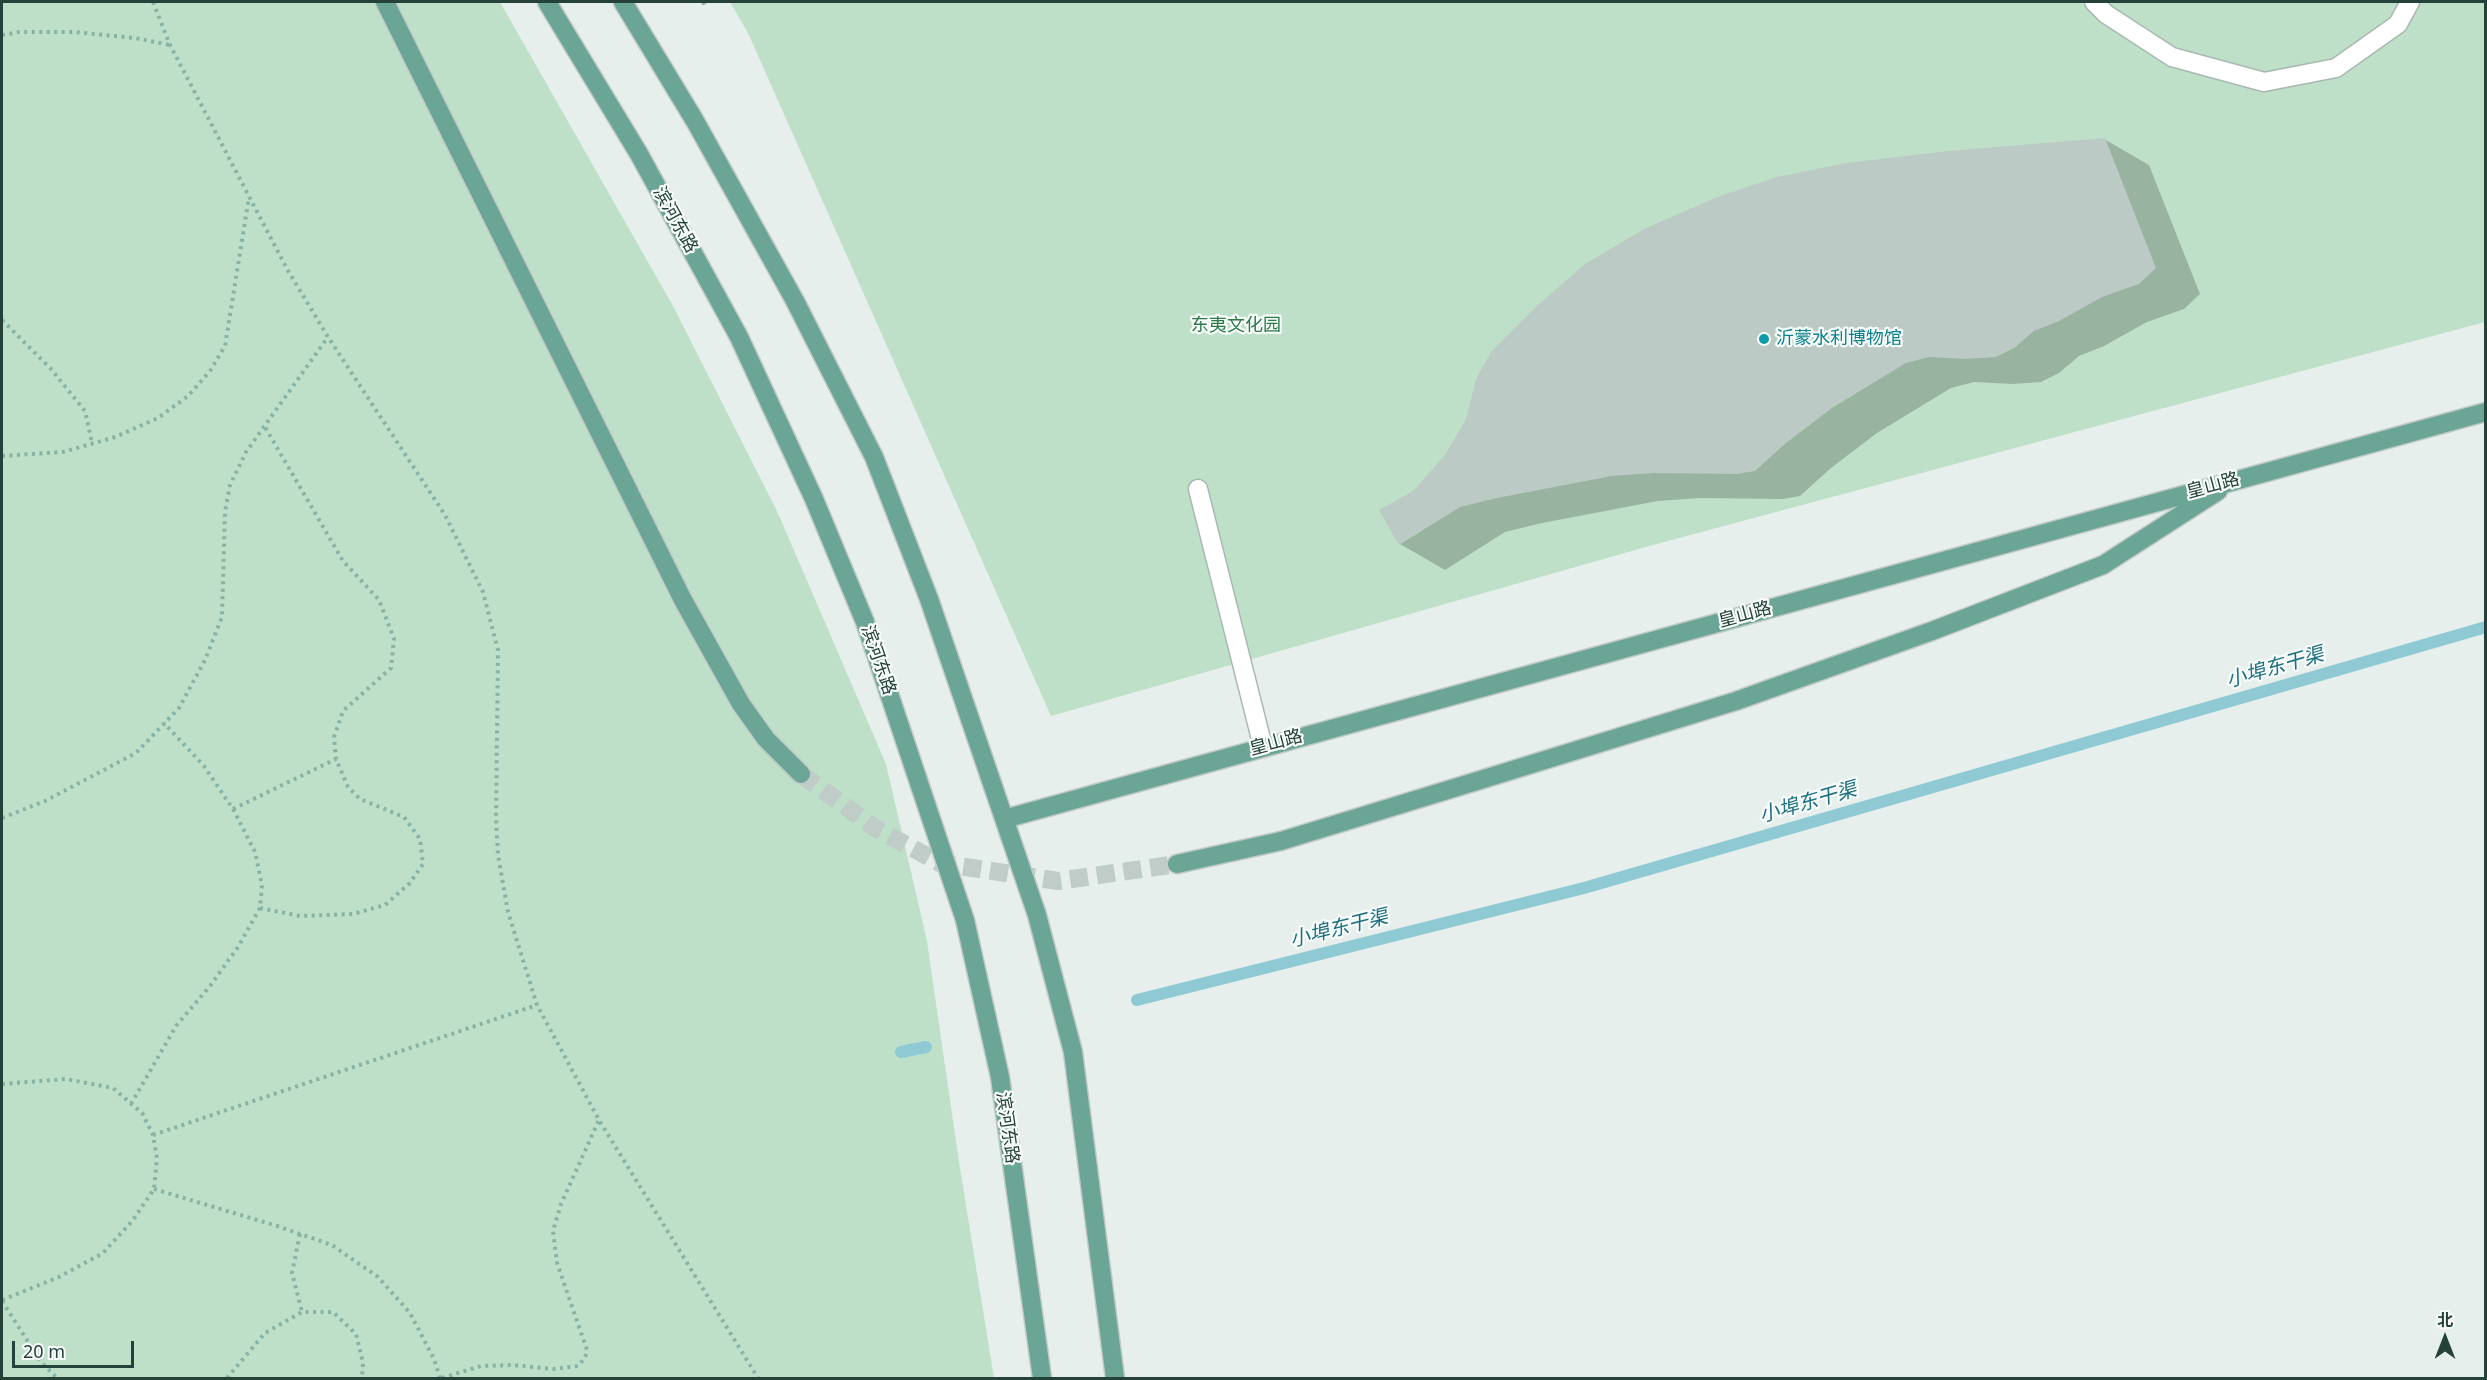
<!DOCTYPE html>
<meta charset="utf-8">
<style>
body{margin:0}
#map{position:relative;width:2487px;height:1380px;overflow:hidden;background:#e6efeb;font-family:"Noto Sans","Noto Sans SC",sans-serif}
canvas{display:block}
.frame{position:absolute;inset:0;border:3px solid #24423a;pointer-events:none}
.north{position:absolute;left:2415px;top:1308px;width:60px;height:60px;-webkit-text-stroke:4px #f7fbf9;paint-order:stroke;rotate:0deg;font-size:16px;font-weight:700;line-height:24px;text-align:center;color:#24423a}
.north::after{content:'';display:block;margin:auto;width:21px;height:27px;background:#24423a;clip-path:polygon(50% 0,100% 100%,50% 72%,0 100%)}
.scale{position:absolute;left:12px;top:1341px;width:122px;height:27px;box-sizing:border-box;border:3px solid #24423a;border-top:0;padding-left:8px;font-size:18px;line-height:21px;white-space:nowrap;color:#24423a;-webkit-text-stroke:4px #f7fbf9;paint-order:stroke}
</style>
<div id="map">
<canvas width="2487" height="1380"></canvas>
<div class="frame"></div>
<div class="north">北</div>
<div class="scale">20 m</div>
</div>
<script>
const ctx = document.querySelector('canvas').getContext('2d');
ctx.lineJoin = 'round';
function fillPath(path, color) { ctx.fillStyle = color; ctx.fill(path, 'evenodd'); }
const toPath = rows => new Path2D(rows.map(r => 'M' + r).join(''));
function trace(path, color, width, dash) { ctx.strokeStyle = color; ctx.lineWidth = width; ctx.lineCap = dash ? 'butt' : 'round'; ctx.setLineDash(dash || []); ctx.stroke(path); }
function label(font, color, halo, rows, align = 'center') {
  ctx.font = font + ' "Noto Sans","Noto Sans SC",sans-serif'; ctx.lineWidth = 4.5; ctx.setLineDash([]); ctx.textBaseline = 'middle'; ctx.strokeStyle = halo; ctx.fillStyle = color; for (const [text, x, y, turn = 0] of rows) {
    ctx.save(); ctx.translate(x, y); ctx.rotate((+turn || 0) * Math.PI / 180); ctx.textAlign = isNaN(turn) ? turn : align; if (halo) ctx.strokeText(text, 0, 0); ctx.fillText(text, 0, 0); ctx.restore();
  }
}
fillPath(toPath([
 [2,2,500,2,673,306,777,511,886,764,927,941,959,1162,994,1378,2,1378],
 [730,2,2485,2,2485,322,1653,545,1051,716,748,33]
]), '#bfe0c8');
fillPath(toPath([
 [2104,139,2149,165,2200,294,2184,309,2147,322,2104,346,2079,356,2059,373,2041,382,2012,384,1974,382,1951,388,1877,433,1831,468,1800,496,1783,499,1700,498,1658,501,1542,523,1505,532,1445,570,1400,544,1414,492,1446,456,1467,419]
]), '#0003');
trace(toPath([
 [1137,1000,1584,888,2486,627],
 [901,1052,926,1047]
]), '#8ec9d4', 12);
fillPath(toPath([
 [2105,138,2156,268,2139,284,2102,297,2059,321,2034,331,2014,348,1996,357,1966,359,1929,357,1906,363,1832,408,1786,443,1755,471,1737,474,1654,473,1612,476,1497,498,1460,507,1399,545,1379,510,1413,491,1445,455,1466,419,1476,379,1491,352,1538,305,1585,264,1644,229,1715,198,1777,177,1846,163,1948,151]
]), '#bbcac4');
trace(toPath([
 [801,774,875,828,940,863,1058,881,1177,864]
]), '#bfccc8', 18, [18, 9]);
const minor = toPath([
 [2094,2,2106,14,2172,57,2264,82,2336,68,2398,24,2410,2],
 [1198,489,1263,747]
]);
const major = toPath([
 [385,2,683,600,741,704,766,739,801,774],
 [547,2,639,154,739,337,814,499,865,622,965,920,1000,1077,1042,1378],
 [623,2,695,121,795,301,874,457,929,599,1037,915,1073,1052,1115,1378],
 [1004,819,2486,412],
 [1177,864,1281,841,1477,781,1736,701,1932,631,2103,565,2218,491]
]);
trace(minor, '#a8b8b2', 21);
trace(major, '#c2cac8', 21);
trace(toPath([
 [153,2,170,45,287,269,328,337,445,515,483,592,498,650,496,819,498,855,508,912,537,1005,599,1120,758,1378],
 [703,2,707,8],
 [2,35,19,32,74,32,135,38,170,45],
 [2,320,51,369,85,411,92,443],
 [2,456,63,452,115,437,158,418,188,396,210,371,225,346,249,197],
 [233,809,336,759],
 [2,818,45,801,136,753,179,708,205,660,222,617,225,512,230,485,246,452,328,337],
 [260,908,300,916,353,914,385,905,410,883,423,864,420,839,404,817,360,799,348,787,336,759,334,737,343,711,391,668,394,639,379,600,343,561,265,427],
 [2,1084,66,1079,113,1088,142,1113,153,1135,157,1158,154,1189,133,1220,103,1253,59,1277,2,1300],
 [131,1104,176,1026,210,986,238,947,260,908,262,885,255,852,233,809,204,766,164,723],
 [153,1135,537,1005],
 [154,1189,277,1226,332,1245,378,1277,410,1313,434,1359,440,1378],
 [300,1234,292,1273,302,1312],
 [2,1301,41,1362,57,1378],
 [227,1378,265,1333,302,1312,333,1312,356,1334,363,1363,362,1378],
 [442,1378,481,1366,513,1365,553,1369,578,1366,585,1358,587,1350,557,1263,553,1231,561,1204,599,1120]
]), '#86b3a5', 4, [3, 4.5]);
trace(minor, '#fff', 18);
trace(major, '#6aa596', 18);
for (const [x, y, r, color] of [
 [1764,339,6,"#0f9aa8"]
]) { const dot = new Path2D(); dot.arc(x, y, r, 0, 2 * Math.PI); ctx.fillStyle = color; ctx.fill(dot); trace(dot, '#f7fbf9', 2); }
label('18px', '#24423a', '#f7fbf9', [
 ["滨河东路",675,220,61],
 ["皇山路",2213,486,-15],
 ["皇山路",1745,615,-15],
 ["滨河东路",878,660,71],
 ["皇山路",1276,743,-15],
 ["滨河东路",1007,1128,82]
]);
label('18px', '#2d7a4b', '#f7fbf9', [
 ["东夷文化园",1236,326]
]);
label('18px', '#0d838f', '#f7fbf9', [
 ["沂蒙水利博物馆",1776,339]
], 'left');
label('italic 20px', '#1c6f80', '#f7fbf9', [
 ["小埠东干渠",2275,668,-16],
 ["小埠东干渠",1808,803,-16],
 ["小埠东干渠",1339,929,-14]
]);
</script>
